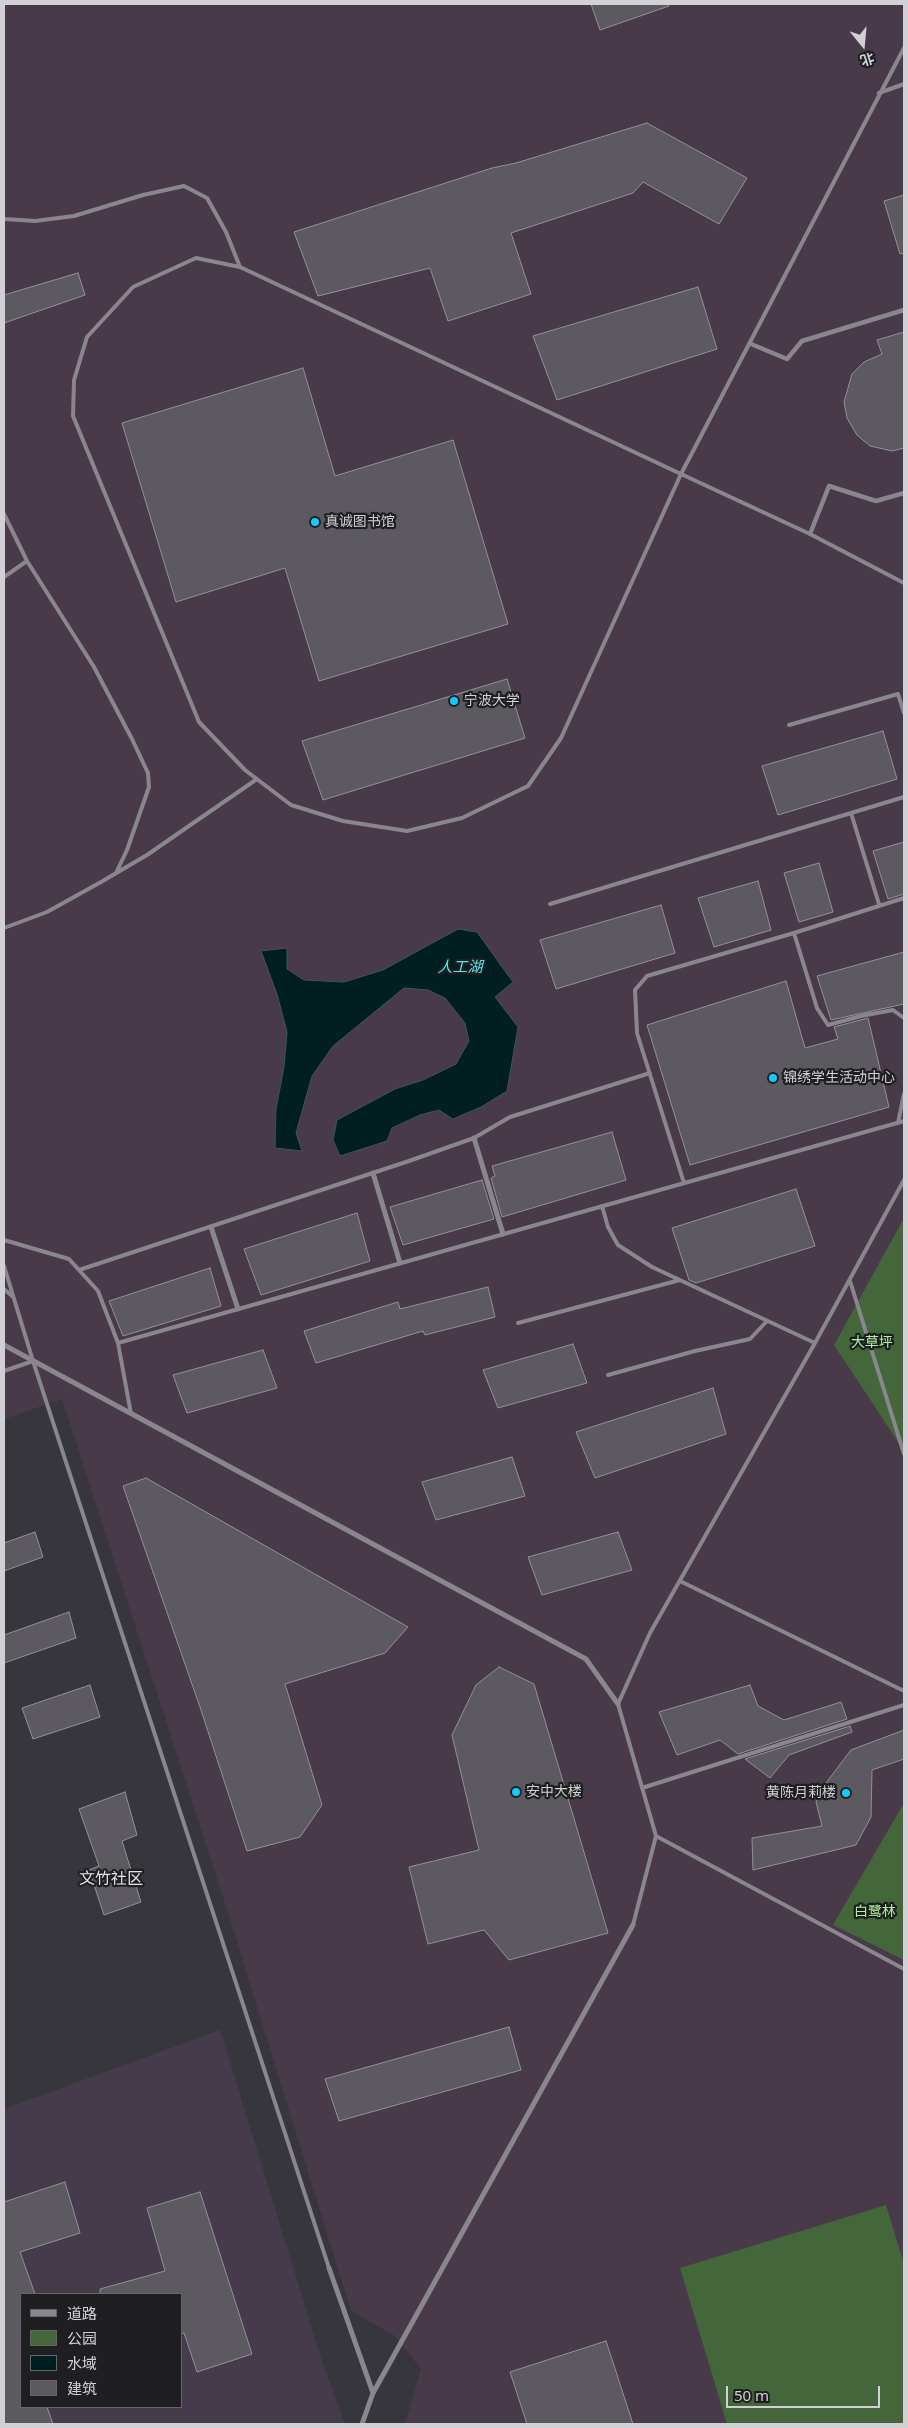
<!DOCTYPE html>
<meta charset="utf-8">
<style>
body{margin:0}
#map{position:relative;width:908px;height:2428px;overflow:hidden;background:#38363d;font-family:"Noto Sans","Noto Sans SC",sans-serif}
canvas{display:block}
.frame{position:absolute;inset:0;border:5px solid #d1d0d4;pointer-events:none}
.legend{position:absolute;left:20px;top:2293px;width:162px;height:115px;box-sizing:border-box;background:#1f1e21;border:1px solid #666569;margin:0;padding:6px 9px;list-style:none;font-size:15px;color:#d1d0d4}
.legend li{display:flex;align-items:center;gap:10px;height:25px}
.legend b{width:25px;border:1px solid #666569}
.north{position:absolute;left:838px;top:20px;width:50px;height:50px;-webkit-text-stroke:4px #1f1e21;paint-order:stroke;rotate:163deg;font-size:14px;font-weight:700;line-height:20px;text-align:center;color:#d1d0d4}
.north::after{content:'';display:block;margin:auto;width:18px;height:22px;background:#d1d0d4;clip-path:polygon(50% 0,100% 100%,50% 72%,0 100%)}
.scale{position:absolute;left:726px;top:2386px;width:154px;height:22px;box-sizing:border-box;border:2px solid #d1d0d4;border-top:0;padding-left:6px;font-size:15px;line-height:18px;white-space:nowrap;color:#d1d0d4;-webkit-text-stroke:4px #1f1e21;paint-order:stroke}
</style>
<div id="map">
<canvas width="908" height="2428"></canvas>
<div class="frame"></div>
<ul class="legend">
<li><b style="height:6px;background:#89868e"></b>道路</li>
<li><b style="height:14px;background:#43663b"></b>公园</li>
<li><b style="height:14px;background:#011f20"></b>水域</li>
<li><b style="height:14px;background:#5c5960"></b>建筑</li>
</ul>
<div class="north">北</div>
<div class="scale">50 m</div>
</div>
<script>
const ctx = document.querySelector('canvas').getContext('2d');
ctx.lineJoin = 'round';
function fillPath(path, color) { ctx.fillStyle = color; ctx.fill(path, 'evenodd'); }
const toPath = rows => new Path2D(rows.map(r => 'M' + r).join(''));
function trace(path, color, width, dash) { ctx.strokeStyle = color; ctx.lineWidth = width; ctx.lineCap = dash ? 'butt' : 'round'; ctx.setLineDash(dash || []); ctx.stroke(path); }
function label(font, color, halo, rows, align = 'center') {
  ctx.font = font + ' "Noto Sans","Noto Sans SC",sans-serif'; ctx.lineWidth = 4.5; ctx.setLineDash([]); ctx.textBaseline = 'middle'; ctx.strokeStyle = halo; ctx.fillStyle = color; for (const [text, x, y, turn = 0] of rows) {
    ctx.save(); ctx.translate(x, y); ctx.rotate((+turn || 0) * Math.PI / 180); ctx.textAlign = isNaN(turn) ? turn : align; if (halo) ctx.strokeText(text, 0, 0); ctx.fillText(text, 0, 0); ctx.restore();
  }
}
fillPath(toPath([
 [220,2030,321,2358,345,2424,4,2424,4,2109],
 [21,2294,181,2294,181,2407,21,2407]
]), '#453b4b');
fillPath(toPath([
 [4,4,904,4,904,2424,405,2424,421,2369,395,2336,351,2311,230,1919,62,1399,4,1419]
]), '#483a48');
fillPath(toPath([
 [904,1218,904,1451,834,1345],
 [904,1803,904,1960,833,1925],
 [886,2205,904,2264,904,2424,727,2424,680,2268]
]), '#43663b');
const water = toPath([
 [458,929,477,932,513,982,495,997,518,1027,507,1091,481,1107,453,1119,439,1110,420,1115,392,1128,387,1141,340,1156,333,1140,337,1120,395,1089,423,1080,456,1064,469,1041,465,1023,445,998,428,990,404,988,333,1046,312,1076,296,1133,302,1151,275,1148,276,1109,284,1067,287,1032,277,994,261,951,287,948,287,969,304,980,344,982,383,970,458,929]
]);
fillPath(water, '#011f20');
trace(water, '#3f5456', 1);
const building = toPath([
 [591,4,668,4,669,6,600,30,591,4],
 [647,123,747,178,719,224,643,182,633,193,511,233,531,294,448,321,430,268,318,296,294,232,492,168,516,163,647,123],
 [904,195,904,253,900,254,884,201,904,195],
 [78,273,85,295,4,323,4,295,78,273],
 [698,287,717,349,557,400,533,336,698,287],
 [904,332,904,448,892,451,870,446,857,435,847,418,844,402,852,374,864,362,882,354,877,340,904,332],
 [303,368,335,476,453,440,508,624,319,681,285,568,176,602,122,423,303,368],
 [507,679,525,738,323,800,302,741,507,679],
 [883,731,897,779,778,815,762,766,883,731],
 [904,842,904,894,888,899,873,851,904,842],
 [819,863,833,912,799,922,784,873,819,863],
 [758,881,771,930,714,947,698,898,758,881],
 [661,905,675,953,556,989,540,940,661,905],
 [904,952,904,1004,831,1020,817,976,904,952],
 [786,981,805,1048,838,1039,834,1027,868,1018,889,1107,690,1165,647,1025,786,981],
 [612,1132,626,1180,502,1217,491,1178,495,1176,492,1166,612,1132],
 [482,1180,494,1219,403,1245,390,1207,482,1180],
 [796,1189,815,1246,696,1283,689,1280,672,1228,796,1189],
 [357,1213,370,1261,261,1295,244,1249,357,1213],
 [210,1268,221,1306,123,1336,109,1301,210,1268],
 [488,1287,495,1317,425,1335,423,1331,316,1363,304,1331,398,1302,400,1309,488,1287],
 [573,1344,587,1383,498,1408,483,1370,573,1344],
 [263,1350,277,1388,187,1413,173,1375,263,1350],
 [713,1388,726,1434,595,1478,576,1432,713,1388],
 [512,1457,525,1496,436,1520,422,1482,512,1457],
 [146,1478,408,1627,385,1653,285,1684,322,1805,300,1837,247,1851,201,1710,123,1486,146,1478],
 [35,1532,43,1557,4,1571,4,1543,35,1532],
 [618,1532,632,1570,542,1595,528,1557,618,1532],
 [69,1612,76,1638,4,1663,4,1635,69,1612],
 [499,1667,534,1684,608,1933,509,1960,484,1930,428,1944,409,1867,479,1850,452,1735,476,1685,499,1667],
 [90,1685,100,1717,33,1739,22,1708,90,1685],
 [750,1685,758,1706,784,1720,841,1702,847,1719,738,1754,720,1740,677,1755,659,1712,750,1685],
 [850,1726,852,1732,789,1755,770,1778,745,1759,850,1726],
 [904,1730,904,1759,872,1770,871,1817,856,1845,753,1870,752,1838,822,1826,816,1802,826,1783,851,1750,904,1730],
 [125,1792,137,1835,122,1841,141,1902,104,1915,89,1870,99,1866,79,1809,125,1792],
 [509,2027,521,2070,339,2121,325,2079,509,2027],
 [65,2182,80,2233,20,2252,35,2294,21,2294,21,2407,47,2407,53,2424,4,2424,4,2202,65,2182],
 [200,2192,252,2354,197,2372,184,2333,181,2334,181,2294,100,2294,100,2289,165,2271,147,2208,200,2192],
 [606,2341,633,2424,527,2424,510,2372,606,2341]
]);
fillPath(building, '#5c5960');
trace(building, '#939198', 1);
trace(toPath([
 [904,48,681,474,810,534,904,583],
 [4,219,35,221,74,216,143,195,184,186,207,198,226,232,240,267],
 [196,258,240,267,681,474,561,738,528,786,462,818,407,831,343,821,291,805,245,770,199,722,73,416,74,380,87,337,133,287,196,258],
 [4,514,27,561,94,667,132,739,148,773,149,787,127,850,116,873],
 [4,577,27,561],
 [789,725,898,694,904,713],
 [851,813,879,904],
 [550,904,904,797],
 [4,928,47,912,101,882,147,855,257,779],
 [794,933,817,1008,828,1025,861,1016,893,1010,904,1018],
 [898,1123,904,1094],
 [684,1183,637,1033,635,990,647,976,794,933,904,898],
 [602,1206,608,1227,618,1245,652,1267,815,1343],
 [4,1240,69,1259,98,1291,118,1343,131,1414],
 [4,1266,33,1361],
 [79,1270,409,1161,474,1138,510,1117,650,1073],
 [850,1281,904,1454],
 [4,1289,12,1296],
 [518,1323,680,1280],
 [118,1343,904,1121],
 [4,1371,33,1361,329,2268],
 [608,1375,695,1351,750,1339,767,1321],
 [680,1581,904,1691],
 [642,1788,904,1705],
 [656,1836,904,1969],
 [633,1925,656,1836,618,1704,650,1633,815,1343,904,1180]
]), '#89868e', 4);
trace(toPath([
 [879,93,904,84],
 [751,344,787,359,802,341,904,310],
 [810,534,829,486,876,501,904,493]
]), '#89868e', 4.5);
trace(toPath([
 [474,1138,503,1234],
 [373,1173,400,1263],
 [211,1227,238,1309],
 [4,1345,586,1659,618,1704],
 [329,2268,373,2393,633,1925],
 [362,2424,373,2393]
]), '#89868e', 5);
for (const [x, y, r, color] of [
 [315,522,5,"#15cafb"],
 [454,701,5,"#15cafb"],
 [773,1078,5,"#15cafb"],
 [516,1792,5,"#15cafb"],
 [846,1793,5,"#15cafb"]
]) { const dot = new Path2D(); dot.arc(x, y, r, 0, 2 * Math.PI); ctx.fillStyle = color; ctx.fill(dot); trace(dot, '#1f1e21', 2); }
label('14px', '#d1d0d4', '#1f1e21', [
 ["真诚图书馆",325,522],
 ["宁波大学",464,701],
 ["锦绣学生活动中心",783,1078],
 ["安中大楼",526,1792],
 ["黄陈月莉楼",836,1793,"right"]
], 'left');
label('14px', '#b3f1a3', '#1f1e21', [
 ["大草坪",872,1343],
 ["白鹭林",875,1912]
]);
label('italic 15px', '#55e4e7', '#1f1e21', [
 ["人工湖",460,968]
]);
label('16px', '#e4e1e9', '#1f1e21', [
 ["文竹社区",111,1879]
]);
</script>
